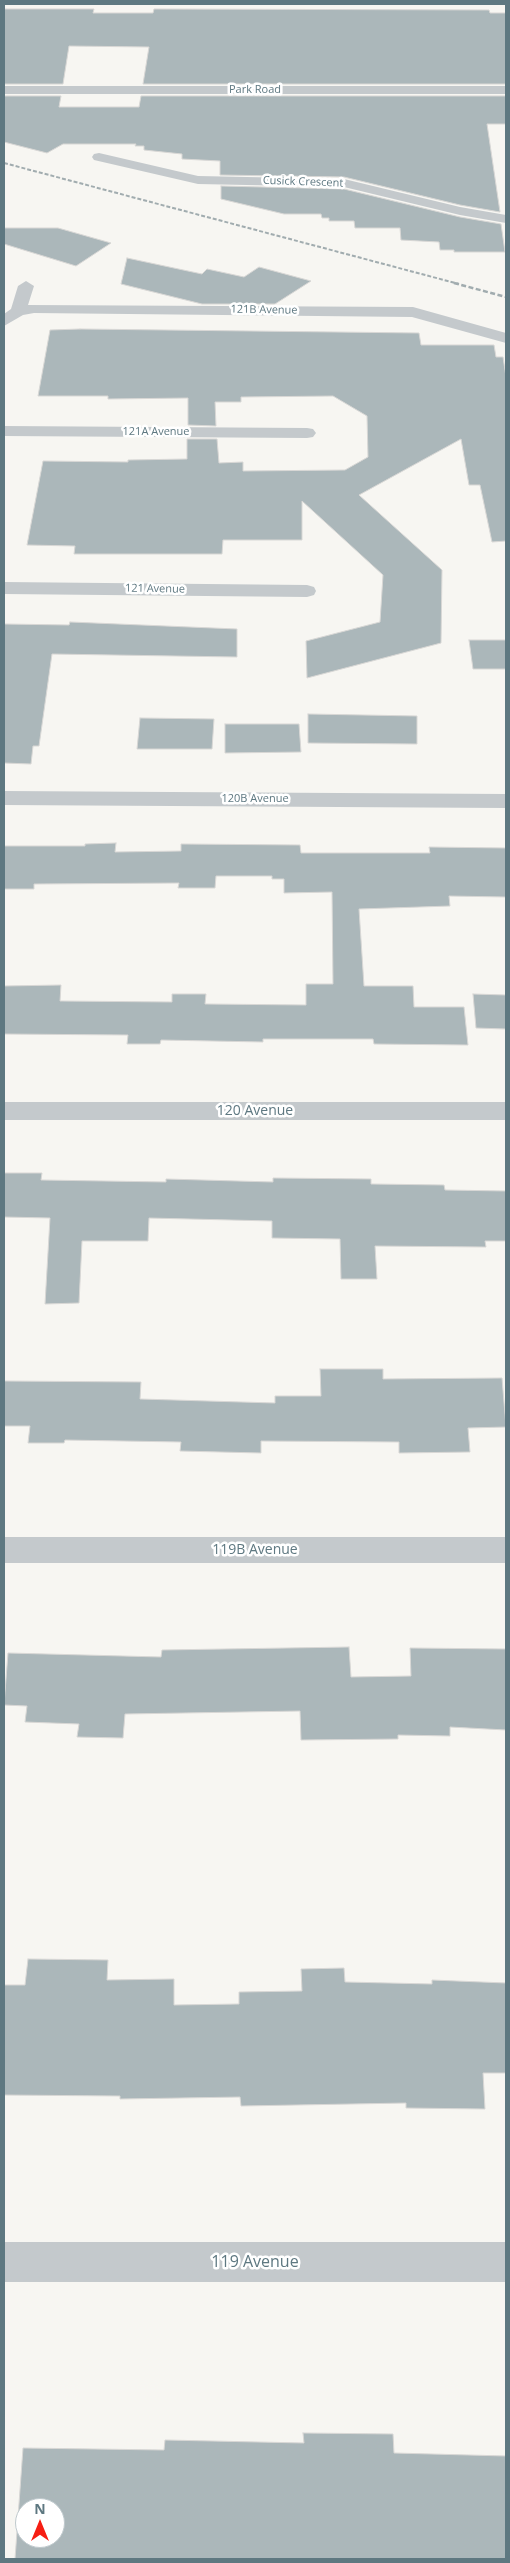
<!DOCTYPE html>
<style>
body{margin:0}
#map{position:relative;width:510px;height:2563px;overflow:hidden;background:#f7f6f2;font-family:"Open Sans",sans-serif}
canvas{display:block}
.frame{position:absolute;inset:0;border:5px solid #5e7881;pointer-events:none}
.north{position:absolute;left:15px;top:2498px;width:50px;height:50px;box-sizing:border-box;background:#fff;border:1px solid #bfc9cd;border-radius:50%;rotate:0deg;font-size:14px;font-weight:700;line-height:20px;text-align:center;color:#5e7881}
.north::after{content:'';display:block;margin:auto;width:18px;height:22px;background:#f61e13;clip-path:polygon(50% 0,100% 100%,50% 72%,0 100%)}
</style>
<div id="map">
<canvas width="510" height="2563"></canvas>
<div class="frame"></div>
<div class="north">N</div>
</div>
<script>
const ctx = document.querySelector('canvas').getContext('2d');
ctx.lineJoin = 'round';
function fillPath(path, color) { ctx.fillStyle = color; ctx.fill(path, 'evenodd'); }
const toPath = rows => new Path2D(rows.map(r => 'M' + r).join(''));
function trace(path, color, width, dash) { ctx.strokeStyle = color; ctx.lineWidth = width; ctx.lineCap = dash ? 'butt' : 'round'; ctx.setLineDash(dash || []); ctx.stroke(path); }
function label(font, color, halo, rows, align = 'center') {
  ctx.font = font + ' "Open Sans",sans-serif'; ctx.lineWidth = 5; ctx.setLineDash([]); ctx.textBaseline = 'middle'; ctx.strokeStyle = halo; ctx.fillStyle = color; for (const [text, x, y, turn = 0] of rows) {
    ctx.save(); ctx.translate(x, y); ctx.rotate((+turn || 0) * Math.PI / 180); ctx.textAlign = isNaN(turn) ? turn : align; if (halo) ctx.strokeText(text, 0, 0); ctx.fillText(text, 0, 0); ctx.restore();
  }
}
const building = toPath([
 [4,9,94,9,93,13,153,13,154,9,489,10,490,13,506,13,506,84,143,84,149,47,69,46,63,84,4,84,4,9],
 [4,96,61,96,59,107,139,107,141,96,506,96,506,124,487,124,500,212,460,205,344,177,220,175,220,161,182,159,182,154,144,150,144,146,135,146,136,144,63,144,47,153,4,142,4,96],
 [221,186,344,189,460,217,501,224,505,252,454,252,454,250,440,250,439,242,401,240,400,228,355,228,354,221,329,221,329,218,322,218,321,214,284,214,221,199,221,186],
 [4,228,58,228,111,243,76,266,4,244,4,228],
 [127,258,202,274,207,269,244,277,259,267,311,281,275,304,202,304,121,284,127,258],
 [80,329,419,333,421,345,494,345,496,357,503,357,506,377,506,541,492,542,480,485,469,485,461,439,359,495,442,570,441,643,307,678,306,641,380,622,383,575,302,501,302,540,223,540,222,554,74,554,75,546,27,545,43,461,128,462,128,460,187,459,187,439,217,439,219,463,243,462,243,471,345,470,368,457,367,416,333,396,241,397,241,402,215,402,216,426,188,425,188,398,108,399,108,396,38,396,50,330,80,329],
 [70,622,237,629,237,657,52,654,39,746,33,746,31,764,4,763,4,624,69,625,70,622],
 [469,640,506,640,506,669,473,669,469,640],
 [308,714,417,716,417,744,308,743,308,714],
 [140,718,214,719,212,749,137,749,140,718],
 [225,724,299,724,301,752,225,753,225,724],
 [116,843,115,852,181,851,181,844,300,845,301,853,430,853,429,847,506,848,506,897,449,896,450,906,359,909,364,986,413,986,414,1007,464,1007,468,1045,374,1044,373,1039,263,1039,263,1042,161,1040,160,1044,127,1044,128,1035,4,1034,4,986,61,985,60,1001,172,1002,172,994,206,994,205,1004,306,1005,306,984,333,984,332,892,284,893,284,879,272,879,272,876,216,876,215,888,178,888,179,883,34,884,34,889,4,889,4,846,85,846,85,844,116,843],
 [473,994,506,995,506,1029,476,1028,473,994],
 [4,1173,42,1173,41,1180,166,1182,166,1179,273,1182,273,1178,371,1179,371,1184,444,1185,445,1190,506,1191,506,1241,485,1241,486,1247,375,1246,377,1279,341,1279,340,1239,272,1238,272,1221,149,1218,148,1241,82,1241,79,1303,45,1304,50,1218,4,1217,4,1173],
 [320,1369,383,1369,383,1379,502,1378,506,1427,468,1428,470,1452,399,1453,399,1442,261,1441,261,1453,180,1451,181,1442,65,1440,64,1443,28,1443,30,1426,4,1426,4,1381,141,1382,140,1399,275,1403,275,1396,321,1396,320,1369],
 [349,1647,351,1677,411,1676,410,1648,506,1649,506,1730,450,1727,450,1736,398,1735,398,1739,301,1740,300,1711,125,1714,123,1738,77,1737,79,1724,25,1722,27,1706,4,1705,8,1653,161,1657,162,1650,349,1647],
 [28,1959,108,1960,107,1980,174,1979,174,2005,239,2004,239,1992,302,1991,301,1969,344,1968,345,1982,432,1984,432,1980,506,1983,506,2073,483,2073,485,2109,406,2108,406,2103,241,2106,240,2097,120,2099,120,2096,4,2095,4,1985,25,1985,28,1959],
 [303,2433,393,2434,394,2453,506,2456,506,2559,15,2559,23,2448,164,2450,165,2440,304,2443,303,2433],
 [25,2508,55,2508,55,2538,25,2538,25,2508]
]);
fillPath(building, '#abb7ba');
trace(building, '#d8d7d5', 1);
fillPath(toPath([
 [4,86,506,86,506,94,4,94,4,86],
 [99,153,198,176,344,179,460,207,506,215,506,223,460,215,344,187,198,184,94,160,92,157,94,154,99,153],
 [26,281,34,286,28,305,413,307,506,333,506,343,412,317,34,313,23,315,4,326,4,314,11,309,18,286,26,281],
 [4,426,307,428,313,429,316,433,313,437,307,438,4,436,4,426],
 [4,582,307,585,314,587,316,591,314,595,307,597,4,594,4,582],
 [4,791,506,794,506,808,4,805,4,791],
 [4,1102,506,1102,506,1120,4,1120,4,1102],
 [4,1537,506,1537,506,1563,4,1563,4,1537],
 [4,2242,506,2242,506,2282,4,2282,4,2242]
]), '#c4c9cc');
trace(toPath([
 [4,163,459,284]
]), '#a1acaf', 2, [4, 2]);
trace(toPath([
 [454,283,506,297]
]), '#a1acaf', 2.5, [5, 2.5]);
label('11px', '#5e7881', '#fff', [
 ["Park Road",255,90],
 ["Cusick Crescent",303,182,2],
 ["121B Avenue",264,310,1],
 ["121A Avenue",156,432],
 ["121 Avenue",155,589,1],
 ["120B Avenue",255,799]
]);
label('14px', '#5e7881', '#fff', [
 ["120 Avenue",255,1111],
 ["119B Avenue",255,1550]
]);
label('16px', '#5e7881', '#fff', [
 ["119 Avenue",255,2262]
]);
</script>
